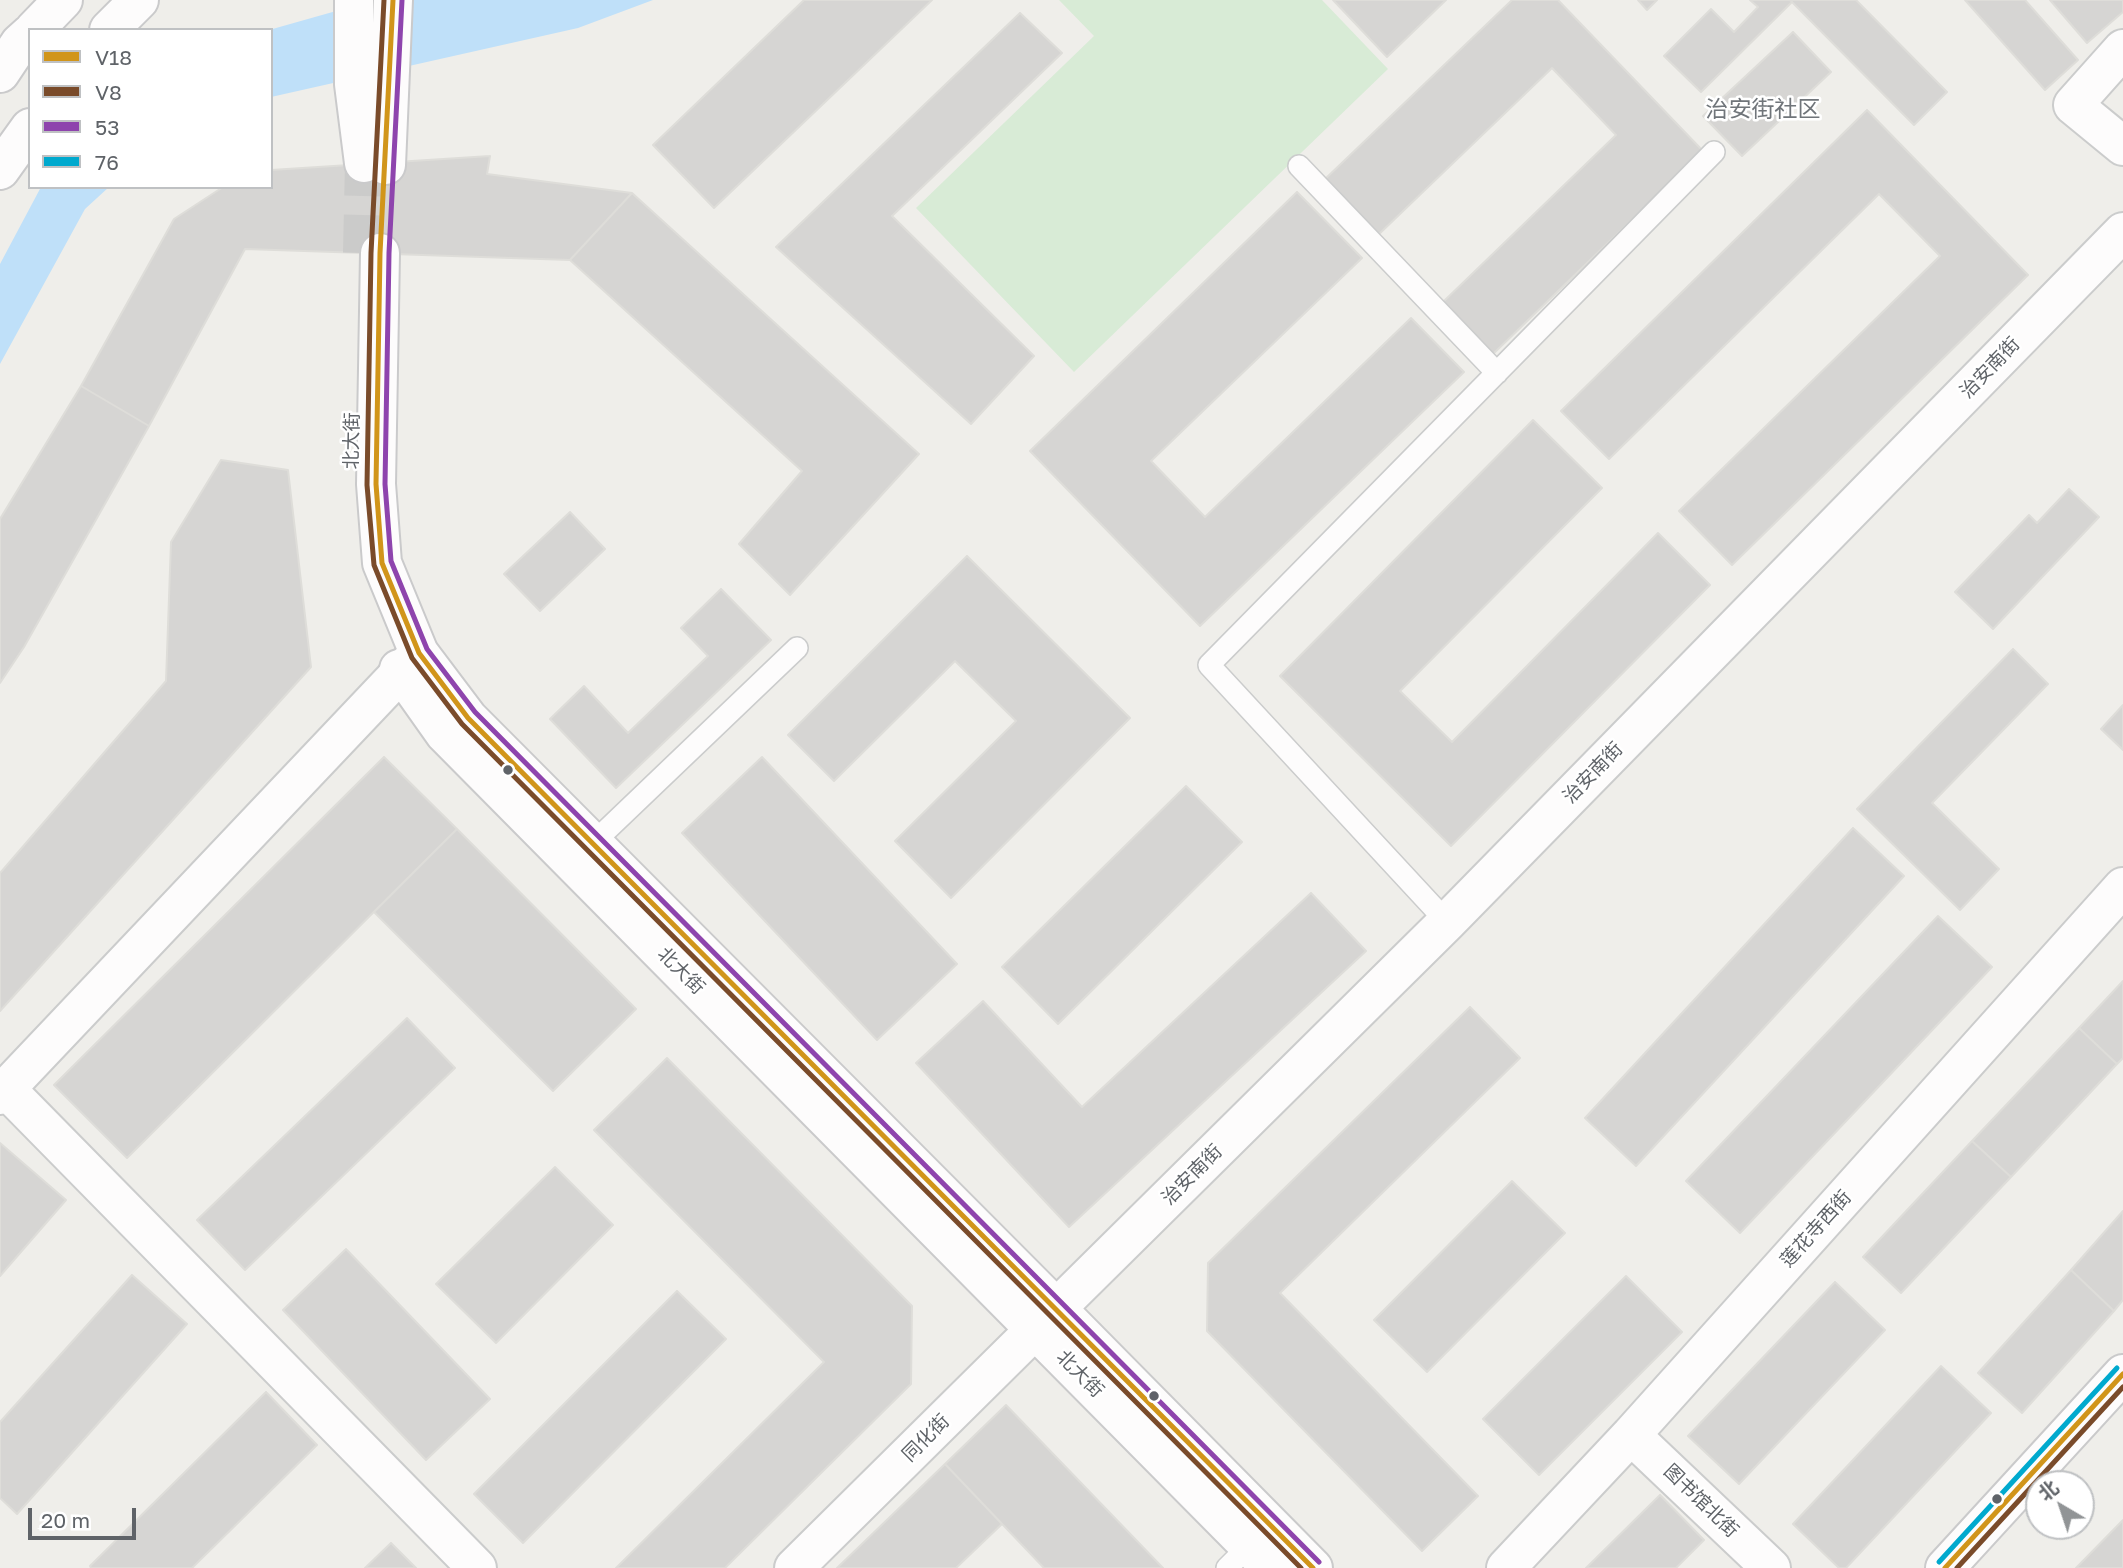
<!DOCTYPE html>
<meta charset="utf-8">
<style>
body{margin:0}
#map{position:relative;width:2123px;height:1568px;overflow:hidden;background:#efeeea;font-family:"Golos Text","Noto Sans SC",sans-serif}
canvas{display:block}
.legend{position:absolute;left:28px;top:28px;width:245px;height:161px;box-sizing:border-box;background:#fff;border:2px solid #bfc1c3;margin:0;padding:9px 12px;list-style:none;font-size:21px;color:#5f6368}
.legend li{display:flex;align-items:center;gap:14px;height:35px}
.legend b{width:35px;border:2px solid #bfc1c3}
.north{position:absolute;left:2025px;top:1470px;width:70px;height:70px;box-sizing:border-box;background:#fff;border:2px solid #bfc1c3;border-radius:50%;rotate:321deg;font-size:19px;font-weight:700;line-height:28px;text-align:center;color:#5f6368}
.north::after{content:'';display:block;margin:auto;width:24px;height:32px;background:#919496;clip-path:polygon(50% 0,100% 100%,50% 72%,0 100%)}
.scale{position:absolute;left:28px;top:1508px;width:108px;height:32px;box-sizing:border-box;border:4px solid #5f6368;border-top:0;padding-left:9px;font-size:21px;line-height:24px;white-space:nowrap;color:#5f6368;-webkit-text-stroke:5px #fff;paint-order:stroke}
</style>
<div id="map">
<canvas width="2123" height="1568"></canvas>
<ul class="legend">
<li><b style="height:9px;background:#d1951a"></b>V18</li>
<li><b style="height:9px;background:#7a4b2a"></b>V8</li>
<li><b style="height:9px;background:#8e44ad"></b>53</li>
<li><b style="height:9px;background:#00a9ce"></b>76</li>
</ul>
<div class="north">北</div>
<div class="scale">20 m</div>
</div>
<script>
const ctx = document.querySelector('canvas').getContext('2d');
ctx.lineJoin = 'round';
function fillPath(path, color) { ctx.fillStyle = color; ctx.fill(path, 'evenodd'); }
const toPath = rows => new Path2D(rows.map(r => 'M' + r).join(''));
function trace(path, color, width, dash) { ctx.strokeStyle = color; ctx.lineWidth = width; ctx.lineCap = dash ? 'butt' : 'round'; ctx.setLineDash(dash || []); ctx.stroke(path); }
function label(font, color, halo, rows, align = 'center') {
  ctx.font = font + ' "Golos Text","Noto Sans SC",sans-serif'; ctx.lineWidth = 5; ctx.setLineDash([]); ctx.textBaseline = 'middle'; ctx.strokeStyle = halo; ctx.fillStyle = color; for (const [text, x, y, turn = 0] of rows) {
    ctx.save(); ctx.translate(x, y); ctx.rotate((+turn || 0) * Math.PI / 180); ctx.textAlign = isNaN(turn) ? turn : align; if (halo) ctx.strokeText(text, 0, 0); ctx.fillText(text, 0, 0); ctx.restore();
  }
}
fillPath(toPath([
 [1059,0,1322,0,1388,69,1074,372,916,208,1094,36]
]), '#d8ebd6');
fillPath(toPath([
 [375,0,653,0,578,28,271,97,271,30,269,30],
 [41,187,109,187,85,209,0,364,0,264]
]), '#bfe0f9');
const building = toPath([
 [804,0,932,0,714,208,653,145,804,0],
 [1333,0,1446,0,1387,57,1333,0],
 [1512,0,1558,0,1703,151,1493,354,1443,302,1616,135,1552,68,1376,237,1323,181,1512,0],
 [1638,0,1657,0,1647,10,1638,0],
 [1750,0,1790,0,1792,2,1701,92,1664,56,1711,9,1734,32,1758,7,1750,0],
 [1790,0,1856,0,1947,92,1914,125,1790,0],
 [1965,0,2025,0,2078,60,2045,90,1965,0],
 [2050,0,2123,0,2123,12,2087,43,2050,0],
 [1020,13,1062,53,892,216,1034,356,971,424,776,247,1020,13],
 [1793,32,1831,72,1742,156,1703,116,1793,32],
 [1867,110,2028,275,1732,565,1679,511,1940,256,1879,194,1609,459,1561,411,1867,110],
 [490,156,487,174,632,193,570,260,245,249,149,426,81,386,174,219,223,187,271,187,271,170,490,156],
 [1297,192,1362,258,1151,461,1205,517,1411,318,1464,372,1200,626,1030,451,1297,192],
 [632,193,919,454,790,595,739,544,802,471,570,260,632,193],
 [81,386,149,426,24,647,0,683,0,519,81,386],
 [1533,420,1602,488,1400,691,1452,742,1658,533,1710,585,1451,846,1280,676,1533,420],
 [221,460,288,470,311,667,0,1011,0,873,166,681,171,542,221,460],
 [2069,489,2099,517,1993,629,1955,592,2029,515,2037,523,2069,489],
 [570,512,605,549,540,611,504,574,570,512],
 [967,556,1130,718,951,898,895,841,1016,721,955,661,834,781,788,735,967,556],
 [721,589,771,640,616,788,550,719,584,686,628,733,708,656,681,628,721,589],
 [2013,649,2048,684,1932,803,1999,869,1960,910,1857,809,2013,649],
 [2123,705,2123,750,2101,729,2123,705],
 [384,757,457,829,127,1158,54,1085,384,757],
 [762,757,957,964,877,1040,682,833,762,757],
 [1186,786,1242,842,1058,1024,1002,967,1186,786],
 [1853,828,1904,876,1636,1166,1585,1118,1853,828],
 [457,829,636,1009,553,1091,374,912,457,829],
 [1311,893,1366,951,1069,1227,916,1063,983,1001,1082,1107,1311,893],
 [1938,916,1992,967,1740,1233,1686,1181,1938,916],
 [2123,981,2123,1058,2117,1064,2079,1028,2123,981],
 [1470,1007,1520,1058,1280,1293,1478,1496,1422,1551,1207,1331,1208,1263,1470,1007],
 [407,1018,455,1068,245,1270,197,1220,407,1018],
 [2079,1028,2117,1064,2011,1177,1972,1141,2079,1028],
 [667,1058,912,1306,911,1384,725,1568,616,1568,824,1362,594,1130,667,1058],
 [1972,1141,2011,1177,1901,1293,1863,1257,1972,1141],
 [0,1143,66,1200,0,1276,0,1143],
 [555,1167,613,1225,496,1343,436,1284,555,1167],
 [1512,1181,1565,1233,1427,1372,1374,1320,1512,1181],
 [2123,1211,2123,1300,2114,1311,2071,1270,2123,1211],
 [346,1249,490,1399,426,1460,283,1310,346,1249],
 [2071,1270,2114,1311,2022,1413,1978,1373,2071,1270],
 [132,1275,187,1324,17,1514,0,1498,0,1422,132,1275],
 [1626,1276,1682,1332,1539,1475,1483,1419,1626,1276],
 [1835,1282,1885,1330,1739,1484,1688,1436,1835,1282],
 [677,1291,726,1339,523,1543,474,1494,677,1291],
 [1941,1366,1991,1413,1846,1568,1839,1568,1793,1524,1941,1366],
 [266,1392,317,1445,192,1568,91,1568,90,1566,266,1392],
 [1006,1405,1163,1568,1044,1568,945,1464,1006,1405],
 [945,1464,1002,1524,956,1568,837,1568,945,1464],
 [1660,1495,1704,1540,1676,1568,1586,1568,1660,1495],
 [2123,1520,2123,1568,2076,1568,2123,1520],
 [391,1543,416,1568,365,1568,391,1543]
]);
fillPath(building, '#d6d5d3');
trace(building, '#deddd9', 2);
trace(toPath([
 [362,253,364,163]
]), '#cbcbca', 38, [38, 19]);
const lane = toPath([
 [1299,166,1497,373],
 [593,843,797,648],
 [1447,922,1209,665,1714,152],
 [1227,1568,1254,1541]
]);
const street = toPath([
 [2123,49,2073,105,2123,146],
 [6,1089,477,1568],
 [0,1095,419,653],
 [1631,1435,1771,1568],
 [794,1568,1447,922,2123,232],
 [1506,1568,1631,1435,2123,887]
]);
const secondary = toPath([
 [354,0,354,84,364,163],
 [34,30,63,0],
 [109,30,139,0],
 [0,73,20,43,30,34],
 [386,165,393,0],
 [0,170,30,128],
 [380,253,376,484,382,563,419,653,468,718,1057,1309,1313,1568],
 [399,669,445,734,1271,1568],
 [1945,1568,2123,1374]
]);
trace(lane, '#cbcccc', 24);
trace(street, '#cbcccc', 42);
trace(secondary, '#cacacb', 42);
trace(lane, '#fdfcfc', 21);
trace(street, '#fdfcfc', 38);
trace(secondary, '#fdfcfc', 38);
trace(toPath([
 [393,0,380,253,376,484,382,563,419,653,468,718,1313,1568],
 [1945,1568,2123,1374]
]), '#d1951a', 5);
trace(toPath([
 [384,0,371,253,367,485,374,565,412,658,462,724,1301,1568],
 [1957,1568,2123,1387]
]), '#7a4b2a', 5);
trace(toPath([
 [402,0,389,253,385,484,391,561,427,649,475,712,1319,1562]
]), '#8e44ad', 5);
trace(toPath([
 [1939,1562,2117,1368]
]), '#00a9ce', 5);
for (const [x, y, r, color] of [
 [508,770,6,"#5f6368"],
 [1154,1396,6,"#5f6368"],
 [1997,1499,6,"#5f6368"]
]) { const dot = new Path2D(); dot.arc(x, y, r, 0, 2 * Math.PI); ctx.fillStyle = color; ctx.fill(dot); trace(dot, '#fff', 2.5); }
label('19px', '#5f6368', '#fff', [
 ["治安南街",1990,368,-46],
 ["北大街",352,441,-89],
 ["治安南街",1593,773,-46],
 ["北大街",681,971,45],
 ["治安南街",1192,1175,-45],
 ["莲花寺西街",1816,1229,-48],
 ["北大街",1080,1374,45],
 ["同化街",926,1438,-45],
 ["图书馆北街",1701,1501,44]
]);
label('23px', '#70757a', '#fff', [
 ["治安街社区",1763,110]
]);
</script>
